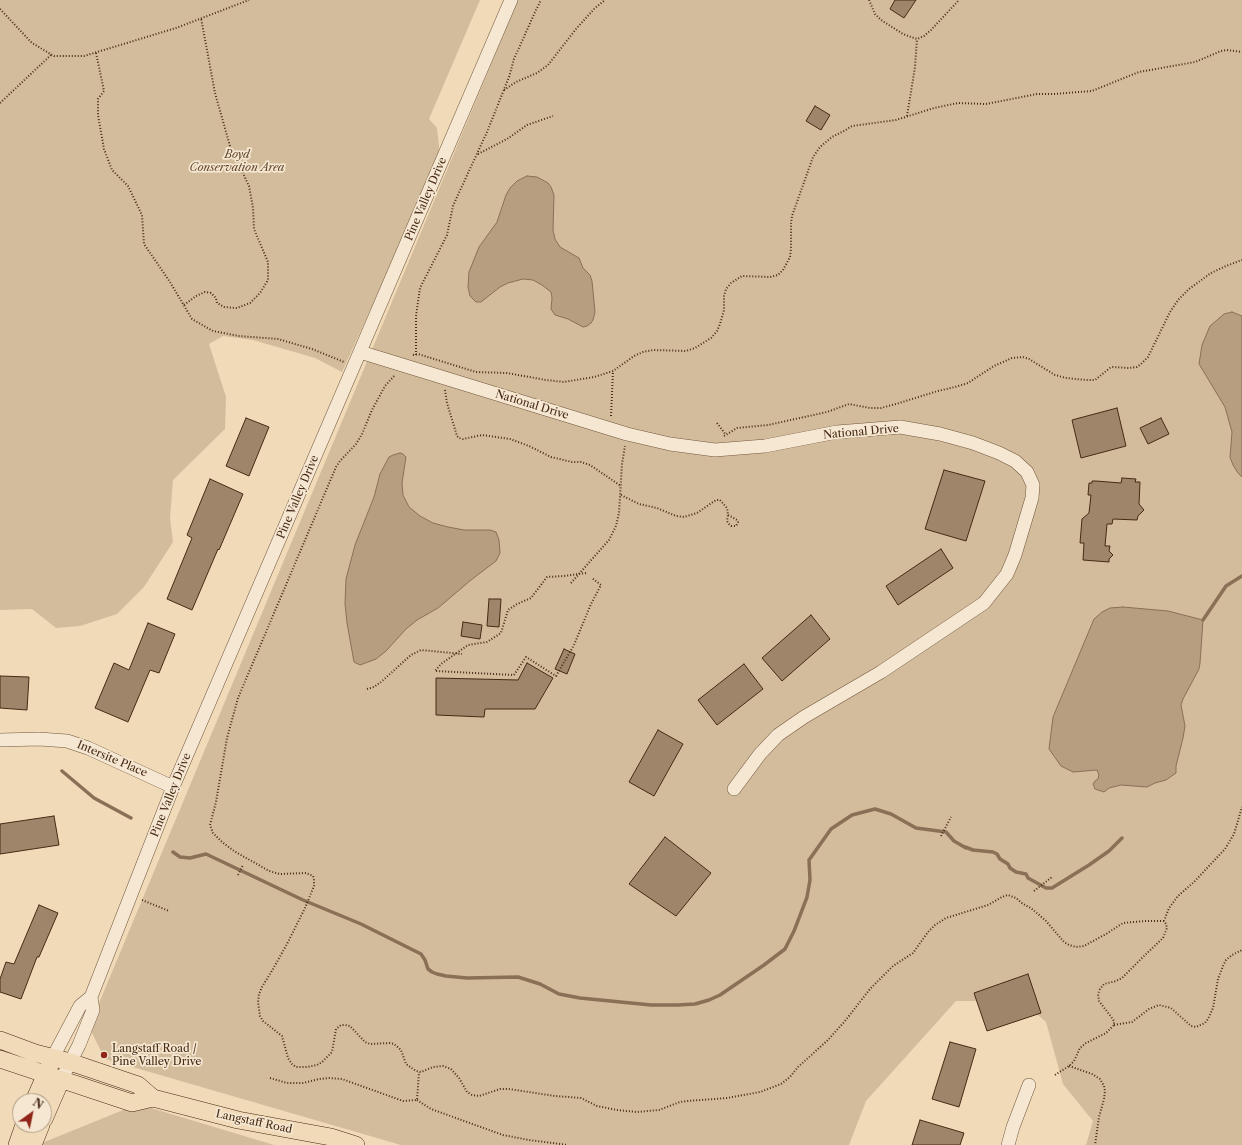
<!DOCTYPE html>
<style>
body{margin:0}
#map{position:relative;width:1242px;height:1145px;overflow:hidden;background:#f0dab8;font-family:"Libre Caslon Text",serif}
canvas{display:block}
.north{position:absolute;left:12px;top:1093px;width:40px;height:40px;box-sizing:border-box;background:#f5e7d1;border:1px solid #af9b86;border-radius:50%;rotate:33deg;font-size:11px;font-weight:700;line-height:16px;text-align:center;color:#472a15}
.north::after{content:'';display:block;margin:auto;width:14px;height:18px;background:#8f2418;clip-path:polygon(50% 0,100% 100%,50% 72%,0 100%)}
</style>
<div id="map">
<canvas width="1242" height="1145"></canvas>
<div class="north">N</div>
</div>
<script>
const ctx = document.querySelector('canvas').getContext('2d');
ctx.lineJoin = 'round';
function fillPath(path, color) { ctx.fillStyle = color; ctx.fill(path, 'evenodd'); }
const toPath = rows => new Path2D(rows.map(r => 'M' + r).join(''));
function trace(path, color, width, dash) { ctx.strokeStyle = color; ctx.lineWidth = width; ctx.lineCap = dash ? 'butt' : 'round'; ctx.setLineDash(dash || []); ctx.stroke(path); }
function label(font, color, halo, rows, align = 'center') {
  ctx.font = font + ' "Libre Caslon Text",serif'; ctx.lineWidth = 3.5; ctx.setLineDash([]); ctx.textBaseline = 'middle'; ctx.strokeStyle = halo; ctx.fillStyle = color; for (const [text, x, y, turn = 0] of rows) {
    ctx.save(); ctx.translate(x, y); ctx.rotate((+turn || 0) * Math.PI / 180); ctx.textAlign = isNaN(turn) ? turn : align; if (halo) ctx.strokeText(text, 0, 0); ctx.fillText(text, 0, 0); ctx.restore();
  }
}
fillPath(toPath([
 [0,0,480,0,429,119,437,128,440,156,342,372,315,358,253,340,223,336,209,344,226,397,225,429,173,480,170,518,173,542,144,587,117,614,80,626,56,628,32,609,0,610],
 [518,0,1242,0,1242,1145,1086,1145,1093,1121,1063,1084,1046,1022,1022,1001,956,1001,866,1101,849,1145,401,1145,105,1059,89,1027],
 [138,1104,274,1145,37,1145]
]), '#d3bc9c');
const water = toPath([
 [527,176,537,177,548,183,551,187,554,195,553,230,555,239,560,247,579,258,583,268,590,275,592,281,595,312,593,320,591,323,587,326,583,327,568,319,555,315,551,309,552,298,551,292,542,285,533,280,523,279,508,283,500,287,481,302,476,302,470,296,468,287,469,272,479,247,497,222,506,195,510,188,517,181,527,176],
 [1232,312,1242,316,1242,477,1238,473,1233,465,1230,457,1232,432,1225,407,1199,364,1202,345,1210,326,1224,314,1232,312],
 [400,453,403,454,406,457,402,483,403,495,409,507,420,516,433,523,448,527,464,530,490,530,496,532,499,540,500,553,496,561,471,580,438,608,417,620,406,629,386,651,376,659,360,665,354,662,347,623,345,604,346,579,355,545,374,497,380,474,389,457,393,455,400,453],
 [1123,607,1168,611,1203,620,1200,663,1199,669,1183,699,1181,705,1185,726,1183,738,1176,766,1176,773,1166,780,1155,783,1147,787,1121,785,1109,788,1104,792,1095,789,1093,784,1095,781,1098,779,1099,775,1097,770,1073,772,1061,766,1049,749,1053,717,1094,619,1102,612,1110,608,1123,607]
]);
fillPath(water, '#b79e81');
trace(water, '#8a7056', 1);
trace(toPath([
 [1203,620,1226,586,1242,576],
 [62,771,94,798,131,818],
 [173,852,180,857,190,858,206,854,303,900,361,924,421,954,425,960,428,969,432,972,437,974,446,976,467,978,518,977,540,984,559,994,580,998,651,1005,678,1005,695,1004,709,1000,720,995,764,965,785,949,794,931,807,897,810,880,809,860,831,829,852,815,875,809,891,814,916,828,946,832,954,841,966,848,965,847,973,850,993,852,997,854,1000,859,1008,864,1010,868,1016,872,1026,874,1028,878,1046,888,1052,888,1089,865,1109,851,1122,838]
]), '#8a7056', 3.5);
const building = toPath([
 [895,0,916,0,904,18,890,9,895,0],
 [815,106,830,115,821,130,806,121,815,106],
 [1117,408,1126,446,1081,458,1072,420,1117,408],
 [246,418,269,427,249,476,226,466,246,418],
 [1161,418,1169,434,1148,444,1140,428,1161,418],
 [944,470,985,481,966,541,925,529,944,470],
 [1122,478,1136,479,1135,482,1140,482,1139,504,1144,510,1138,516,1137,520,1113,519,1112,524,1107,524,1105,546,1110,546,1109,551,1113,555,1109,559,1109,562,1083,560,1084,543,1080,543,1082,519,1089,513,1091,495,1088,495,1089,483,1092,483,1092,481,1096,481,1121,483,1122,478],
 [210,479,243,494,219,550,218,549,192,610,167,599,192,538,187,535,210,479],
 [941,549,953,568,898,605,886,586,941,549],
 [489,599,501,599,499,627,487,626,489,599],
 [811,615,830,639,782,681,762,658,811,615],
 [463,622,482,625,480,639,461,636,463,622],
 [148,623,175,634,159,673,150,670,128,722,95,708,114,663,129,670,148,623],
 [564,649,575,654,567,674,555,669,564,649],
 [527,663,553,678,535,709,485,709,484,717,436,715,436,678,518,680,527,663],
 [744,664,763,689,717,725,698,700,744,664],
 [0,676,29,677,27,710,0,708,0,676],
 [658,730,683,744,654,796,629,782,658,730],
 [54,816,59,845,0,854,0,824,54,816],
 [665,837,711,873,676,916,629,884,665,837],
 [39,905,58,913,39,957,37,957,21,999,0,992,0,979,6,962,14,964,39,905],
 [1028,974,1041,1013,987,1031,974,993,1028,974],
 [950,1042,976,1049,959,1107,932,1099,950,1042],
 [920,1120,964,1133,960,1145,912,1145,920,1120]
]);
fillPath(building, '#9f866a');
trace(building, '#472a15', 1);
const minor = toPath([
 [360,352,627,434,670,444,715,450,765,446,837,432,900,427,940,434,973,443,999,453,1015,461,1027,472,1033,485,1032,498,1015,555,1007,574,984,603,881,672,804,717,778,735,760,754,734,789],
 [0,740,39,739,67,741,88,748,173,787],
 [53,1057,80,1006,91,997,173,787,511,0],
 [61,1080,79,1045,93,1010,91,997],
 [1008,1145,1013,1127,1029,1085]
]);
const major = toPath([
 [0,1040,35,1053,70,1062,138,1085,153,1098,238,1120,331,1137,356,1145],
 [0,1059,132,1103,153,1098],
 [34,1101,50,1065],
 [44,1119,61,1080],
 [17,1145,24,1125],
 [33,1145,41,1125]
]);
trace(minor, '#71563e', 14);
trace(major, '#472a15', 18);
trace(toPath([
 [869,0,875,14,881,20,903,34,911,37,917,39,924,36,931,30,959,0],
 [0,9,32,43,54,56,84,56,176,28,249,0],
 [96,53,104,91,98,99,98,115,104,149,112,170,128,186,142,215,144,244,170,282,192,319,213,331,239,336,278,339,312,349,344,362],
 [504,90,516,82,537,73,548,65,576,29,595,8,605,0],
 [0,103,52,54],
 [907,116,915,67,917,39],
 [478,154,507,139,527,125,553,116],
 [184,305,196,296,205,292,211,293,216,298,217,303,224,307,237,308,250,303,260,293,268,280,268,262,254,229,253,208,249,186,230,146,215,93,201,18],
 [413,355,418,354,476,372,507,373,546,380,564,382,594,377,613,371,634,356,643,352,653,350,686,351,695,348,711,338,717,331,720,324,724,310,724,296,726,289,731,283,742,276,770,277,778,275,783,270,790,257,791,249,791,223,792,216,813,157,820,147,832,137,844,131,852,126,896,120,934,108,958,103,986,104,1037,94,1054,94,1092,91,1139,72,1195,62,1221,51,1227,50,1242,52],
 [416,355,416,316,420,288,447,235,453,206,457,197,487,132,509,77,514,59,536,10,541,0],
 [394,376,385,386,372,410,362,434,356,444,340,461,336,467,238,698,227,738,216,802,210,825,213,833,222,842,234,851,269,871,280,874,306,873,313,876,314,879,314,886,305,908,287,944,273,969,262,987,259,994,258,1002,260,1016,263,1021,282,1036,288,1058,292,1064,296,1067,307,1067,317,1065,322,1062,332,1052,336,1029,341,1025,345,1025,350,1026,365,1042,370,1044,390,1043,394,1044,401,1050,406,1064,416,1071,421,1072,433,1067,443,1066,451,1069,459,1078,467,1092,472,1095,479,1096,500,1089,509,1089,555,1096,581,1098,597,1106,617,1110,637,1112,659,1110,680,1102,688,1101,727,1098,760,1092,781,1084,790,1077,798,1067,828,1040,845,1021,870,989,893,966,913,953,928,932,935,925,946,918,988,905,1004,896,1008,895,1016,898,1023,904,1031,908,1046,921,1064,942,1069,945,1076,947,1084,946,1106,934,1123,923,1145,921,1164,921],
 [445,390,447,403,457,436,459,438,463,439,482,435,510,439,529,446,551,457,572,462,581,462,590,465,621,486],
 [611,416,613,371],
 [717,423,726,435],
 [724,436,737,428,768,425,827,412,849,404,870,408,881,408,896,404,938,391,955,387,968,383,977,377,994,366,1012,358,1023,357,1029,359,1055,375,1066,378,1086,380,1095,380,1110,368,1113,367,1129,368,1137,367,1141,364,1148,357,1170,312,1178,300,1189,289,1211,273,1226,266,1242,260],
 [621,495,639,504,657,508,676,516,684,517,697,513,716,500,720,500,727,508,728,515,727,521,729,524,731,526,736,526,738,522,737,520,732,517,728,515],
 [586,573,564,576,547,577,531,598,517,604,508,610,501,633,487,642,468,645,441,664,435,671,514,675,526,657,556,676,574,645,591,604,601,585,592,578],
 [571,583,609,540,616,526,619,513,622,464,625,446],
 [367,689,374,687,381,682,411,655,421,650,462,654],
 [941,836,951,817],
 [238,875,243,865],
 [1034,891,1052,877],
 [142,900,169,911],
 [1114,1025,1132,1022,1149,1009,1159,1005,1171,1008,1191,1026,1196,1027,1205,1023,1208,1019,1213,1008,1218,979,1223,966,1226,960,1232,955,1242,950],
 [1069,1066,1092,1074,1100,1079,1104,1086,1105,1091,1104,1099,1099,1117,1095,1145],
 [1055,1075,1069,1066,1074,1061,1080,1048,1086,1043,1106,1033,1114,1025,1114,1021,1112,1018,1099,1001,1098,994,1100,989,1104,984,1116,981,1122,978,1145,955,1163,938,1167,928,1166,924,1164,921,1169,908,1178,896,1194,882,1225,849,1234,834,1242,807],
 [270,1078,287,1083,303,1083,319,1079,330,1078,342,1079,403,1101,417,1100,419,1072],
 [417,1100,431,1109,503,1135,529,1140,568,1145]
]), '#472a15', 2, [1, 2]);
trace(minor, '#f5e7d1', 13);
trace(major, '#f0dab8', 17);
for (const [x, y, r, color] of [
 [104,1055,4,"#8f2418"]
]) { const dot = new Path2D(); dot.arc(x, y, r, 0, 2 * Math.PI); ctx.fillStyle = color; ctx.fill(dot); trace(dot, '#f5e7d1', 1.5); }
label('italic 11px', '#634730', '#f5e7d1', [
 ["Boyd",237,155],
 ["Conservation Area",237,168]
]);
label('11px', '#472a15', '#f5e7d1', [
 ["Pine Valley Drive",426,199,-67],
 ["National Drive",532,405,17],
 ["National Drive",861,432,-5],
 ["Pine Valley Drive",298,497,-67],
 ["Intersite Place",112,759,23],
 ["Pine Valley Drive",171,795,-68],
 ["Langstaff Road",254,1122,12]
]);
label('11px', '#472a15', '#f5e7d1', [
 ["Langstaff Road /",112,1049],
 ["Pine Valley Drive",112,1062]
], 'left');
</script>
